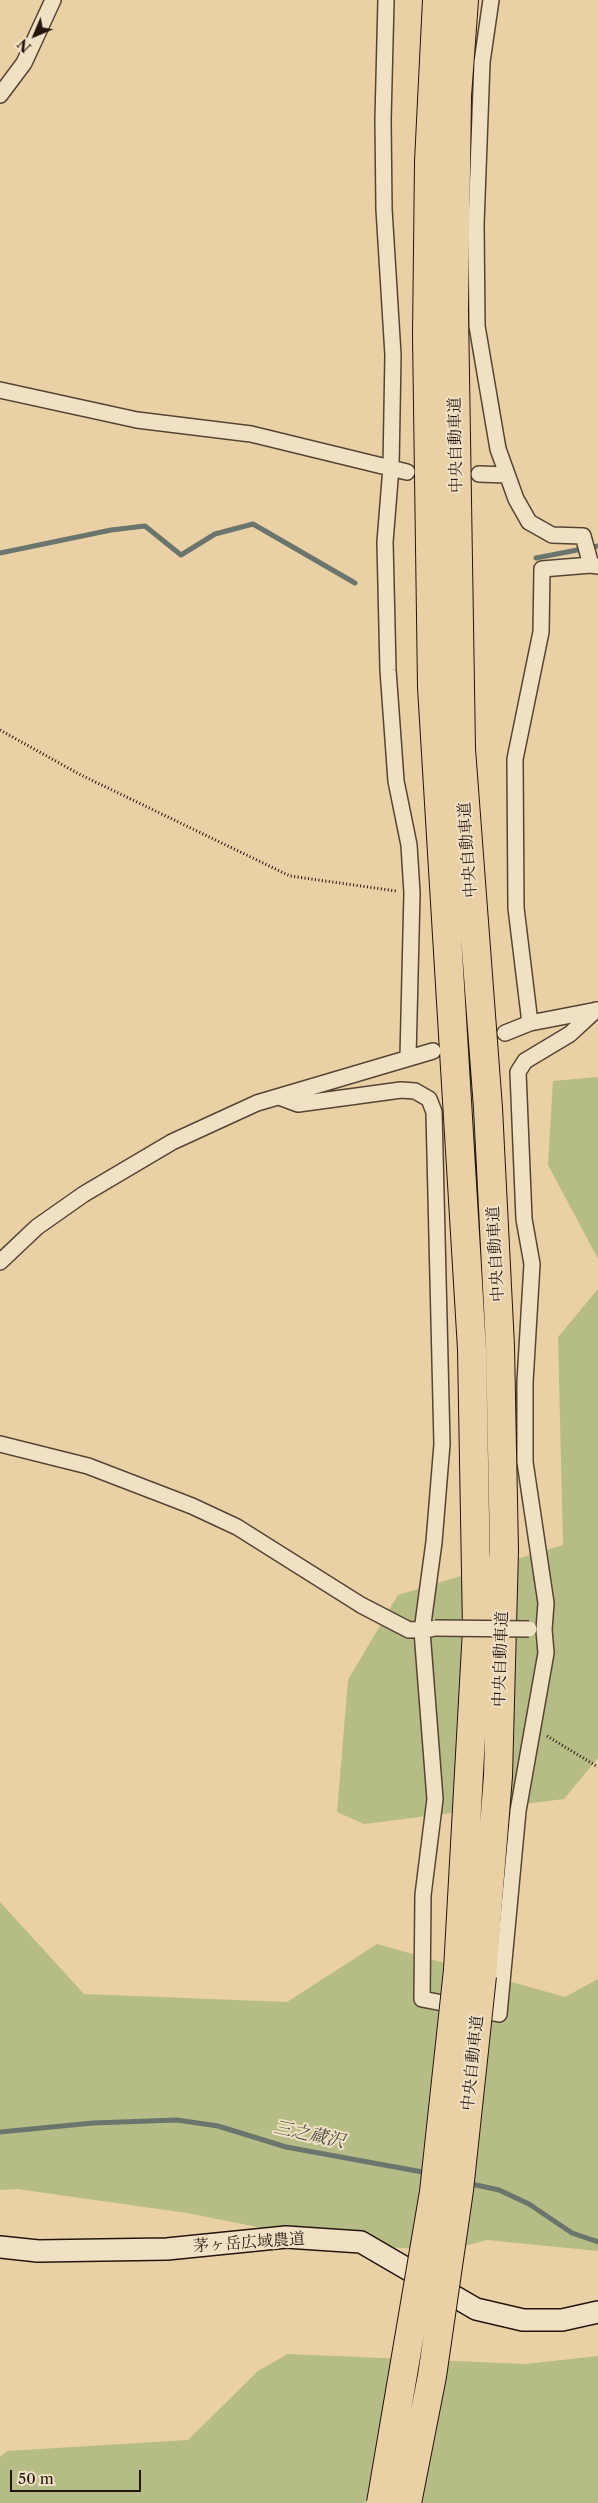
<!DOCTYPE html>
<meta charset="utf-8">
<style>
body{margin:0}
#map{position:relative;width:598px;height:2503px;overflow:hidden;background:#e9d1a5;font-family:"Libre Caslon Text",serif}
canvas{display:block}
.north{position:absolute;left:10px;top:10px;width:50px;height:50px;-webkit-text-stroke:4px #f1e1c4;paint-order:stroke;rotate:225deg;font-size:14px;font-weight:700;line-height:20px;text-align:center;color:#25150f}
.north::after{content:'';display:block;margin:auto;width:18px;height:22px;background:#25150f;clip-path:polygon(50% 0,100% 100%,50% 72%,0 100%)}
.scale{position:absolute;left:10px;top:2470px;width:131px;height:22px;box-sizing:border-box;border:2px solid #25150f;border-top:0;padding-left:6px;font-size:15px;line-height:18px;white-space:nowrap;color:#25150f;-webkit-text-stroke:4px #f1e1c4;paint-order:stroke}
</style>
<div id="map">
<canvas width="598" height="2503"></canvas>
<div class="north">N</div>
<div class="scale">50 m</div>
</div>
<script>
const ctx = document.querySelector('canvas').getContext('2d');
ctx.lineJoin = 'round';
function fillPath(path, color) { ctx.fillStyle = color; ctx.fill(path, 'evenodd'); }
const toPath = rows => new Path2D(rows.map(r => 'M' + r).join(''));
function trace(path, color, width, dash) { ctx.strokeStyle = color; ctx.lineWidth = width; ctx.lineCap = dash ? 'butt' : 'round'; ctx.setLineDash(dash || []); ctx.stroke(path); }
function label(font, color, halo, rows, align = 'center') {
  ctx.font = font + ' "Libre Caslon Text","Noto Serif JP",serif'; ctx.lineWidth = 4; ctx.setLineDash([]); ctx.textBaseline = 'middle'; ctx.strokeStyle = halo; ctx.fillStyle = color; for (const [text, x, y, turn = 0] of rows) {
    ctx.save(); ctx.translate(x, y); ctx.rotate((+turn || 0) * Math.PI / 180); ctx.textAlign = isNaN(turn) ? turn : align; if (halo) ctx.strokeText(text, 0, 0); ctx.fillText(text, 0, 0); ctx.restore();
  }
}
fillPath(toPath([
 [598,1077,598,1259,548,1165,553,1081],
 [598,1289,598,1758,564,1799,364,1824,337,1812,348,1680,398,1595,563,1545,558,1337],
 [0,1902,84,1994,287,2002,377,1944,565,1997,598,1979,598,2251,487,2240,450,2250,353,2246,187,2213,17,2189,0,2190],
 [288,2354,525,2364,598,2356,598,2503,0,2503,0,2457,7,2451,188,2440,258,2371]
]), '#b6bc86');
trace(toPath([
 [0,553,111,530,145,526,181,555,215,534,253,524,355,583],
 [536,558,598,546],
 [0,2132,93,2123,177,2120,218,2126,286,2147,428,2173],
 [467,2183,499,2190,529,2204,572,2233,598,2242]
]), '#6a766d', 5);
const minor = toPath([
 [386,0,383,120,384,209,393,355,391,467,385,542,388,670,393,739,396,781,409,845,412,893,408,1057],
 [491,0,482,62,476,224,477,326,498,449,516,499,529,522,552,535,583,536,591,565,598,566],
 [0,95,24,63,53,0],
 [0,390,137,420,251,434,407,472],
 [479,474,507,475],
 [530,1023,516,908,515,759,541,632,542,569,591,565],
 [505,1033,530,1023,597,1010],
 [279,1097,298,1104,401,1090,415,1091,429,1099,434,1112,442,1444,434,1542,422,1631,435,1799,423,1895,422,1999,499,2014,518,1811,546,1653,544,1630,546,1603,525,1462,525,1382,532,1264,524,1219,518,1072,525,1061,570,1034,596,1010],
 [0,1262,37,1227,84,1194,172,1142,257,1103,433,1051],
 [0,1444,88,1466,192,1506,237,1527,361,1605,409,1630,431,1629]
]);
const secondary = toPath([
 [0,2247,38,2251,167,2249,286,2237,361,2242,476,2309,523,2320,562,2320,598,2312]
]);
const motorway = toPath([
 [437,0,429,162,427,335,432,687,472,1349,477,1629,458,1970],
 [464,0,457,96,454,312,461,749,488,1108,500,1346,504,1551,498,1776,482,1976]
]);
trace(minor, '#564434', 18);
trace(secondary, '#25150f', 24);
trace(motorway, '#25150f', 30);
trace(toPath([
 [0,730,79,774,290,876,396,891],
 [547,1736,598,1767]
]), '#25150f', 3, [1, 2.5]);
trace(minor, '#f1e1c4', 15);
trace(secondary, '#f1e1c4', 21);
trace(motorway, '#e9d1a5', 28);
const minorBridge = toPath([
 [435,1628,529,1629]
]);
const motorwayBridge = toPath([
 [381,2503,434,2192,458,1970],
 [407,2503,432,2376,459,2190,482,1976]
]);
trace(minorBridge, '#564434', 18, []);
trace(motorwayBridge, '#25150f', 30, []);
trace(minorBridge, '#f1e1c4', 15);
trace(motorwayBridge, '#e9d1a5', 28);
label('16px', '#25150f', '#f1e1c4', [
 ["中央自動車道",456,445,-91],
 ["中央自動車道",468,850,-94],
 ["中央自動車道",496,1254,-93],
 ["中央自動車道",501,1659,-88],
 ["中央自動車道",473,2063,-84],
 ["茅ヶ岳広域農道",249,2243,-4]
]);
label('italic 18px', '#4d4d46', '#f1e1c4', [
 ["三之蔵沢",309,2135,12]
]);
</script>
